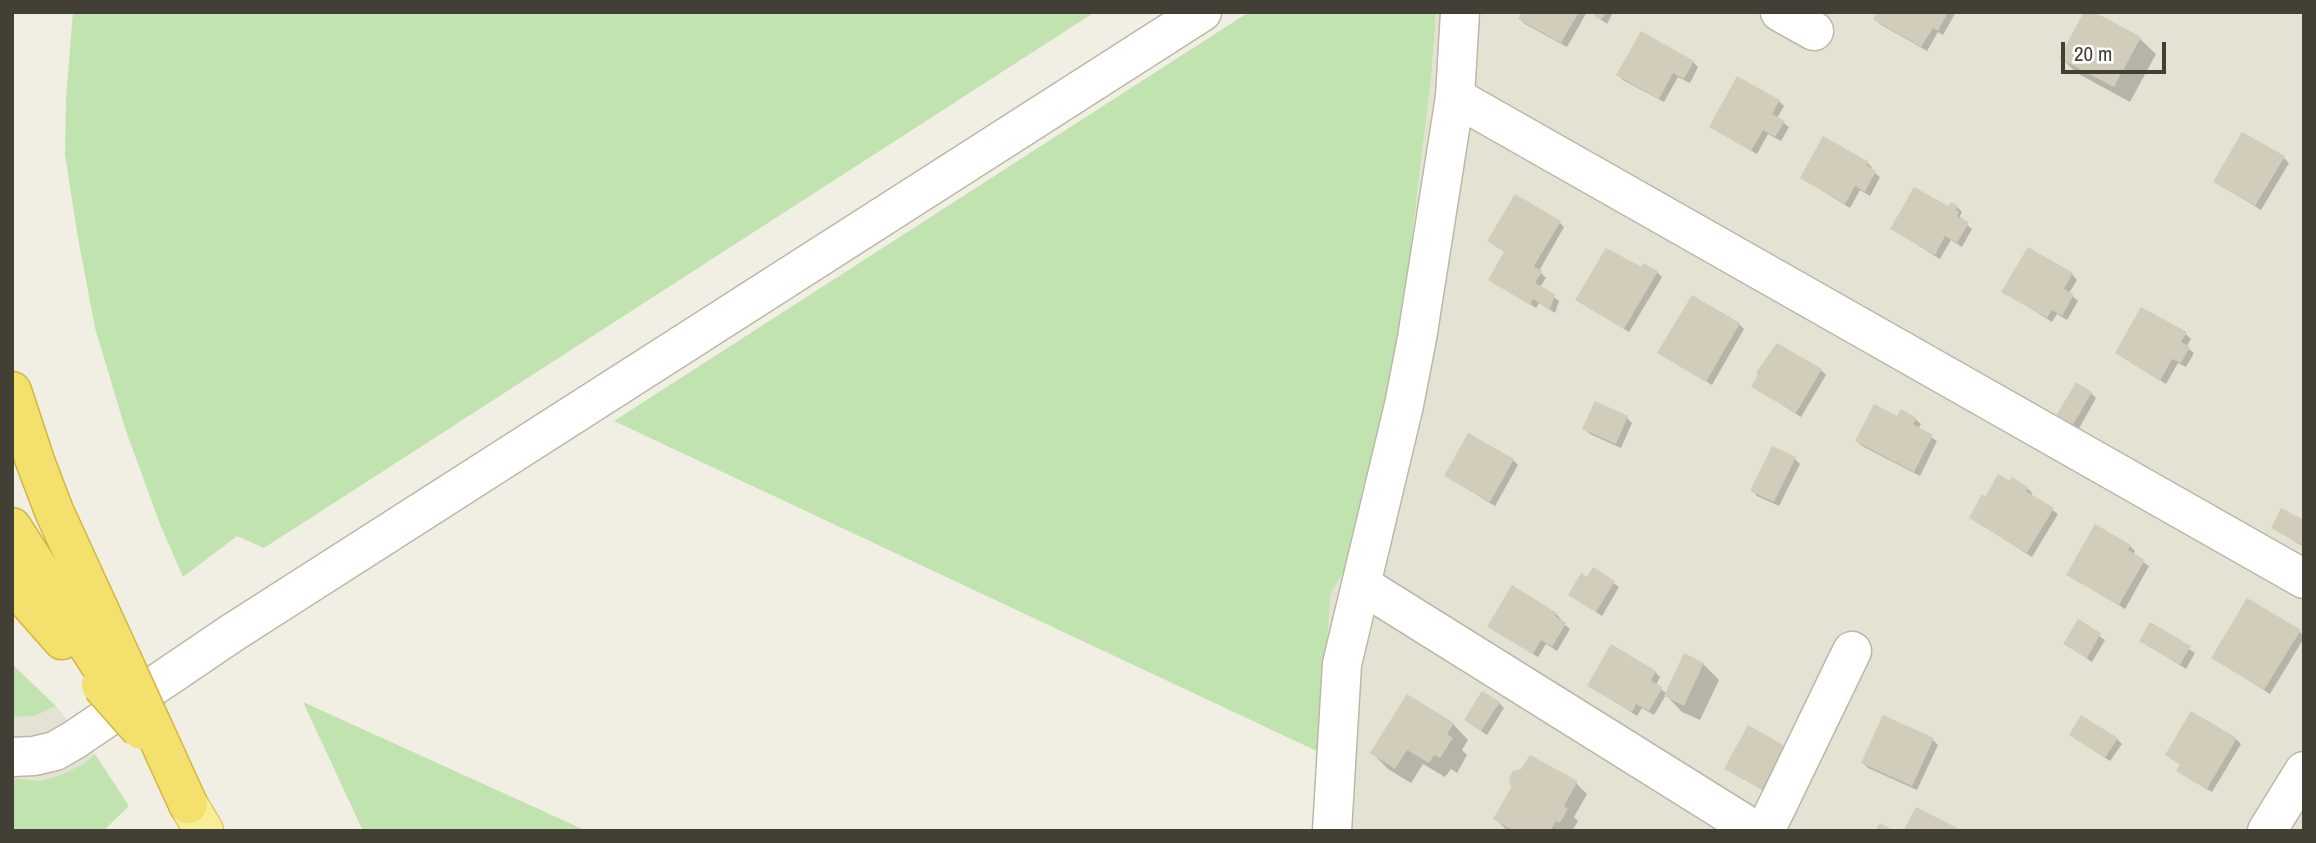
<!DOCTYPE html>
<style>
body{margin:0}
#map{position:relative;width:2316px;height:843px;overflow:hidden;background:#f1efe4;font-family:"Archivo Narrow",sans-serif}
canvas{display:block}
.frame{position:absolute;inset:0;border:14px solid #423f34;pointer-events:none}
.scale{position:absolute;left:2061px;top:42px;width:105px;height:32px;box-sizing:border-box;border:4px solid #423f34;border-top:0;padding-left:9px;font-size:21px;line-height:24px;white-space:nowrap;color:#423f34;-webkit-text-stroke:5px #fff;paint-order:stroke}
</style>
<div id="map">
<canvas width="2316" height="843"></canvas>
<div class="frame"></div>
<div class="scale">20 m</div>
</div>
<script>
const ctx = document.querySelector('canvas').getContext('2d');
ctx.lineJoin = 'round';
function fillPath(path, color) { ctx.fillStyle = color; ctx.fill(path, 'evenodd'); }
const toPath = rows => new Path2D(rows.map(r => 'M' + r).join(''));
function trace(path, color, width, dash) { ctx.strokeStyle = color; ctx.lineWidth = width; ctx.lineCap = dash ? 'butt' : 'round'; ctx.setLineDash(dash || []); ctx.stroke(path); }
fillPath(toPath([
 [1436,12,2304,12,2304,831,1314,831,1330,595,1350,560,1393,393,1431,79],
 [56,706,95,754,85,763,63,774,42,781,12,778,12,717,35,716]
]), '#e4e2d2');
fillPath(toPath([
 [73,12,1095,12,264,548,237,536,183,577,160,524,126,431,95,328,78,238,65,155,66,98],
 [1249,12,1436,12,1431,79,1393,393,1350,560,1330,595,1321,753,614,421],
 [12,664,56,706,35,716,12,717],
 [303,702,587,831,363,831],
 [95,754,129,806,103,831,12,831,12,778,42,781,63,774,85,763]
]), '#c1e3af');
fillPath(toPath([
 [1524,12,1587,12,1567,47,1525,24,1520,19],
 [1598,12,1613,12,1607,24,1596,16],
 [1879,12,1956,12,1943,35,1938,32,1927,51,1880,24,1875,19],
 [2140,39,2156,54,2130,102,2077,73,2061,58],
 [1693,62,1698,67,1690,83,1678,77,1664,102,1623,80,1618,75],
 [1779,101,1784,106,1777,118,1789,127,1781,141,1768,134,1757,154,1711,127],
 [2284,158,2289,163,2261,210,2215,182],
 [1868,163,1872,168,1871,170,1880,177,1870,196,1860,190,1850,208,1802,178],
 [1957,207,1962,212,1960,216,1962,221,1972,229,1962,247,1951,240,1940,259,1892,229],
 [1559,222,1564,227,1539,271,1546,278,1540,287,1559,301,1555,313,1539,303,1536,308,1490,280,1506,253,1489,241],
 [1657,272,1662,277,1629,332,1577,300],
 [2072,274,2077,280,2069,293,2078,301,2067,320,2057,314,2052,322,2003,291],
 [1739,324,1744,329,1712,385,1660,353],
 [2186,334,2191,339,2186,347,2194,353,2186,367,2178,363,2166,384,2138,366],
 [1821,370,1826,375,1801,417,1753,386],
 [2091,393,2096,398,2077,432,2057,418],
 [1627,418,1632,423,1621,448,1590,434,1584,429],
 [1898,418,1915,419,1921,424,1918,429,1937,441,1920,476,1862,446,1857,441],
 [1795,459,1800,464,1779,506,1757,496,1752,490],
 [1513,460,1518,465,1495,506,1446,476],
 [2027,488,2032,493,2031,496,2058,514,2032,557,1971,518,1986,498],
 [2304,522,2304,547,2273,528],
 [2130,546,2135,551,2133,555,2149,566,2125,609,2068,575],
 [1594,570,1619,587,1602,616,1576,599],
 [1556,614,1561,619,1560,621,1570,629,1557,651,1546,644,1538,657,1489,627],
 [2079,622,2105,640,2092,662,2066,644],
 [2151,624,2195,653,2186,669,2141,641],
 [2300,632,2304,638,2270,694,2213,658],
 [1703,664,1719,680,1700,720,1682,712,1666,695,1654,715,1642,708,1637,716,1589,685,1655,672,1660,677,1656,685,1667,694],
 [1499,703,1504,708,1487,735,1472,725],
 [1453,724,1468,740,1462,750,1467,755,1457,773,1451,769,1445,777,1423,764,1411,783,1388,769,1372,753],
 [2071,735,2117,739,2122,744,2110,761],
 [2236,739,2241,744,2212,792,2183,775,2179,770,2182,766,2167,755],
 [1933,740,1938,745,1917,790,1868,768,1863,763],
 [1784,747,1789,761,1767,792,1732,773,1727,768],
 [1576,783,1587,794,1574,817,1578,821,1572,831,1508,831,1495,819]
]), '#0003');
fillPath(toPath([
 [1522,12,1579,12,1561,43,1518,19],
 [1596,12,1606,12,1601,20,1594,16],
 [1877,12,1948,12,1938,31,1933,28,1921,47,1873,19],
 [2084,12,2094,12,2141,37,2114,87,2059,58],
 [1641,31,1694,61,1684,79,1673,73,1659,99,1616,75],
 [1737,76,1780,100,1772,114,1785,121,1775,137,1763,130,1751,151,1709,127],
 [2242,132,2285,156,2255,206,2213,182],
 [1823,136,1869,162,1866,165,1876,171,1865,192,1855,186,1845,204,1800,178],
 [1914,187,1948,206,1951,202,1958,206,1956,210,1959,212,1957,216,1969,222,1957,243,1945,236,1935,255,1890,229],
 [1515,194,1561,221,1534,266,1542,271,1535,283,1555,294,1550,310,1533,299,1530,305,1488,280,1504,252,1487,241],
 [2028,247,2073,273,2064,289,2074,294,2062,316,2052,310,2047,318,2001,292],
 [1606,248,1642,267,1643,263,1658,271,1624,329,1575,300],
 [1692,295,1740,323,1706,382,1657,353],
 [2141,307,2187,332,2181,342,2190,347,2181,363,2172,359,2160,381,2115,353],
 [1777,343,1822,369,1796,413,1751,387,1758,375,1756,373],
 [2076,382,2092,392,2071,428,2054,419],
 [1595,401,1628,416,1616,444,1582,429],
 [1874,404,1897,416,1901,409,1917,418,1913,424,1933,435,1914,472,1855,441],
 [1468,433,1514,459,1490,502,1444,476],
 [1772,446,1796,457,1774,502,1750,491],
 [1998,474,2010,481,2012,477,2028,487,2026,491,2054,508,2027,553,1969,518,1982,494,1986,496],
 [2281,508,2304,520,2304,546,2271,528],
 [2095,524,2131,545,2128,550,2145,560,2119,605,2066,575],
 [1593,567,1615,581,1596,612,1568,595,1581,573,1587,577],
 [1512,585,1557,613,1555,616,1566,623,1552,647,1541,640,1533,654,1487,627],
 [2247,598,2301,630,2264,690,2211,658],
 [2078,619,2101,633,2087,658,2063,644],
 [2150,622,2191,646,2180,665,2139,641],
 [1611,644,1656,671,1651,681,1663,687,1649,711,1636,704,1632,712,1587,686],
 [1684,653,1704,663,1684,706,1664,696],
 [1482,691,1500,702,1481,731,1464,720],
 [1407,694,1454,723,1447,734,1453,738,1440,758,1434,755,1429,763,1407,750,1395,769,1370,753],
 [2191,711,2237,738,2207,789,2176,771,2180,765,2165,755],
 [1883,715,1934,738,1912,786,1861,763],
 [2081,715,2118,738,2105,758,2069,735],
 [1748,725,1785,746,1780,754,1790,759,1782,773,1773,768,1762,789,1724,769],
 [1530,755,1578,781,1564,806,1568,809,1560,823,1556,821,1550,831,1513,831,1493,819,1511,788,1509,778,1513,771,1521,769],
 [1916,807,1963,831,1903,831],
 [1880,823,1894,831,1875,831]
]), '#d1cdba');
const minor = toPath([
 [1780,12,1814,31],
 [1455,97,2304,579],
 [1362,585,1756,831],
 [12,757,34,756,55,751,74,740,232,633,1202,12],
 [1332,831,1342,664,1404,405,1417,338,1455,97,1460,12],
 [1765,831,1852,651],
 [2267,831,2304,771]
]);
const major = toPath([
 [188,804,204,831]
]);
const highway = toPath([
 [12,391,35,461,54,511,126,668],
 [12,527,109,679],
 [12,583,62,640],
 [151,723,188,804]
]);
trace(minor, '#bbb8a7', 41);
trace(major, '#dace68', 41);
trace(highway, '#d2b73d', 41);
trace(minor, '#fff', 38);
trace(major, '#f7ee96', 38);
trace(highway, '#f4e06c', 38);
const highwayBridge = toPath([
 [126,668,151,723],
 [101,685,141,730]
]);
trace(highwayBridge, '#d2b73d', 41, []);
trace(highwayBridge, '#f4e06c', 38);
</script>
